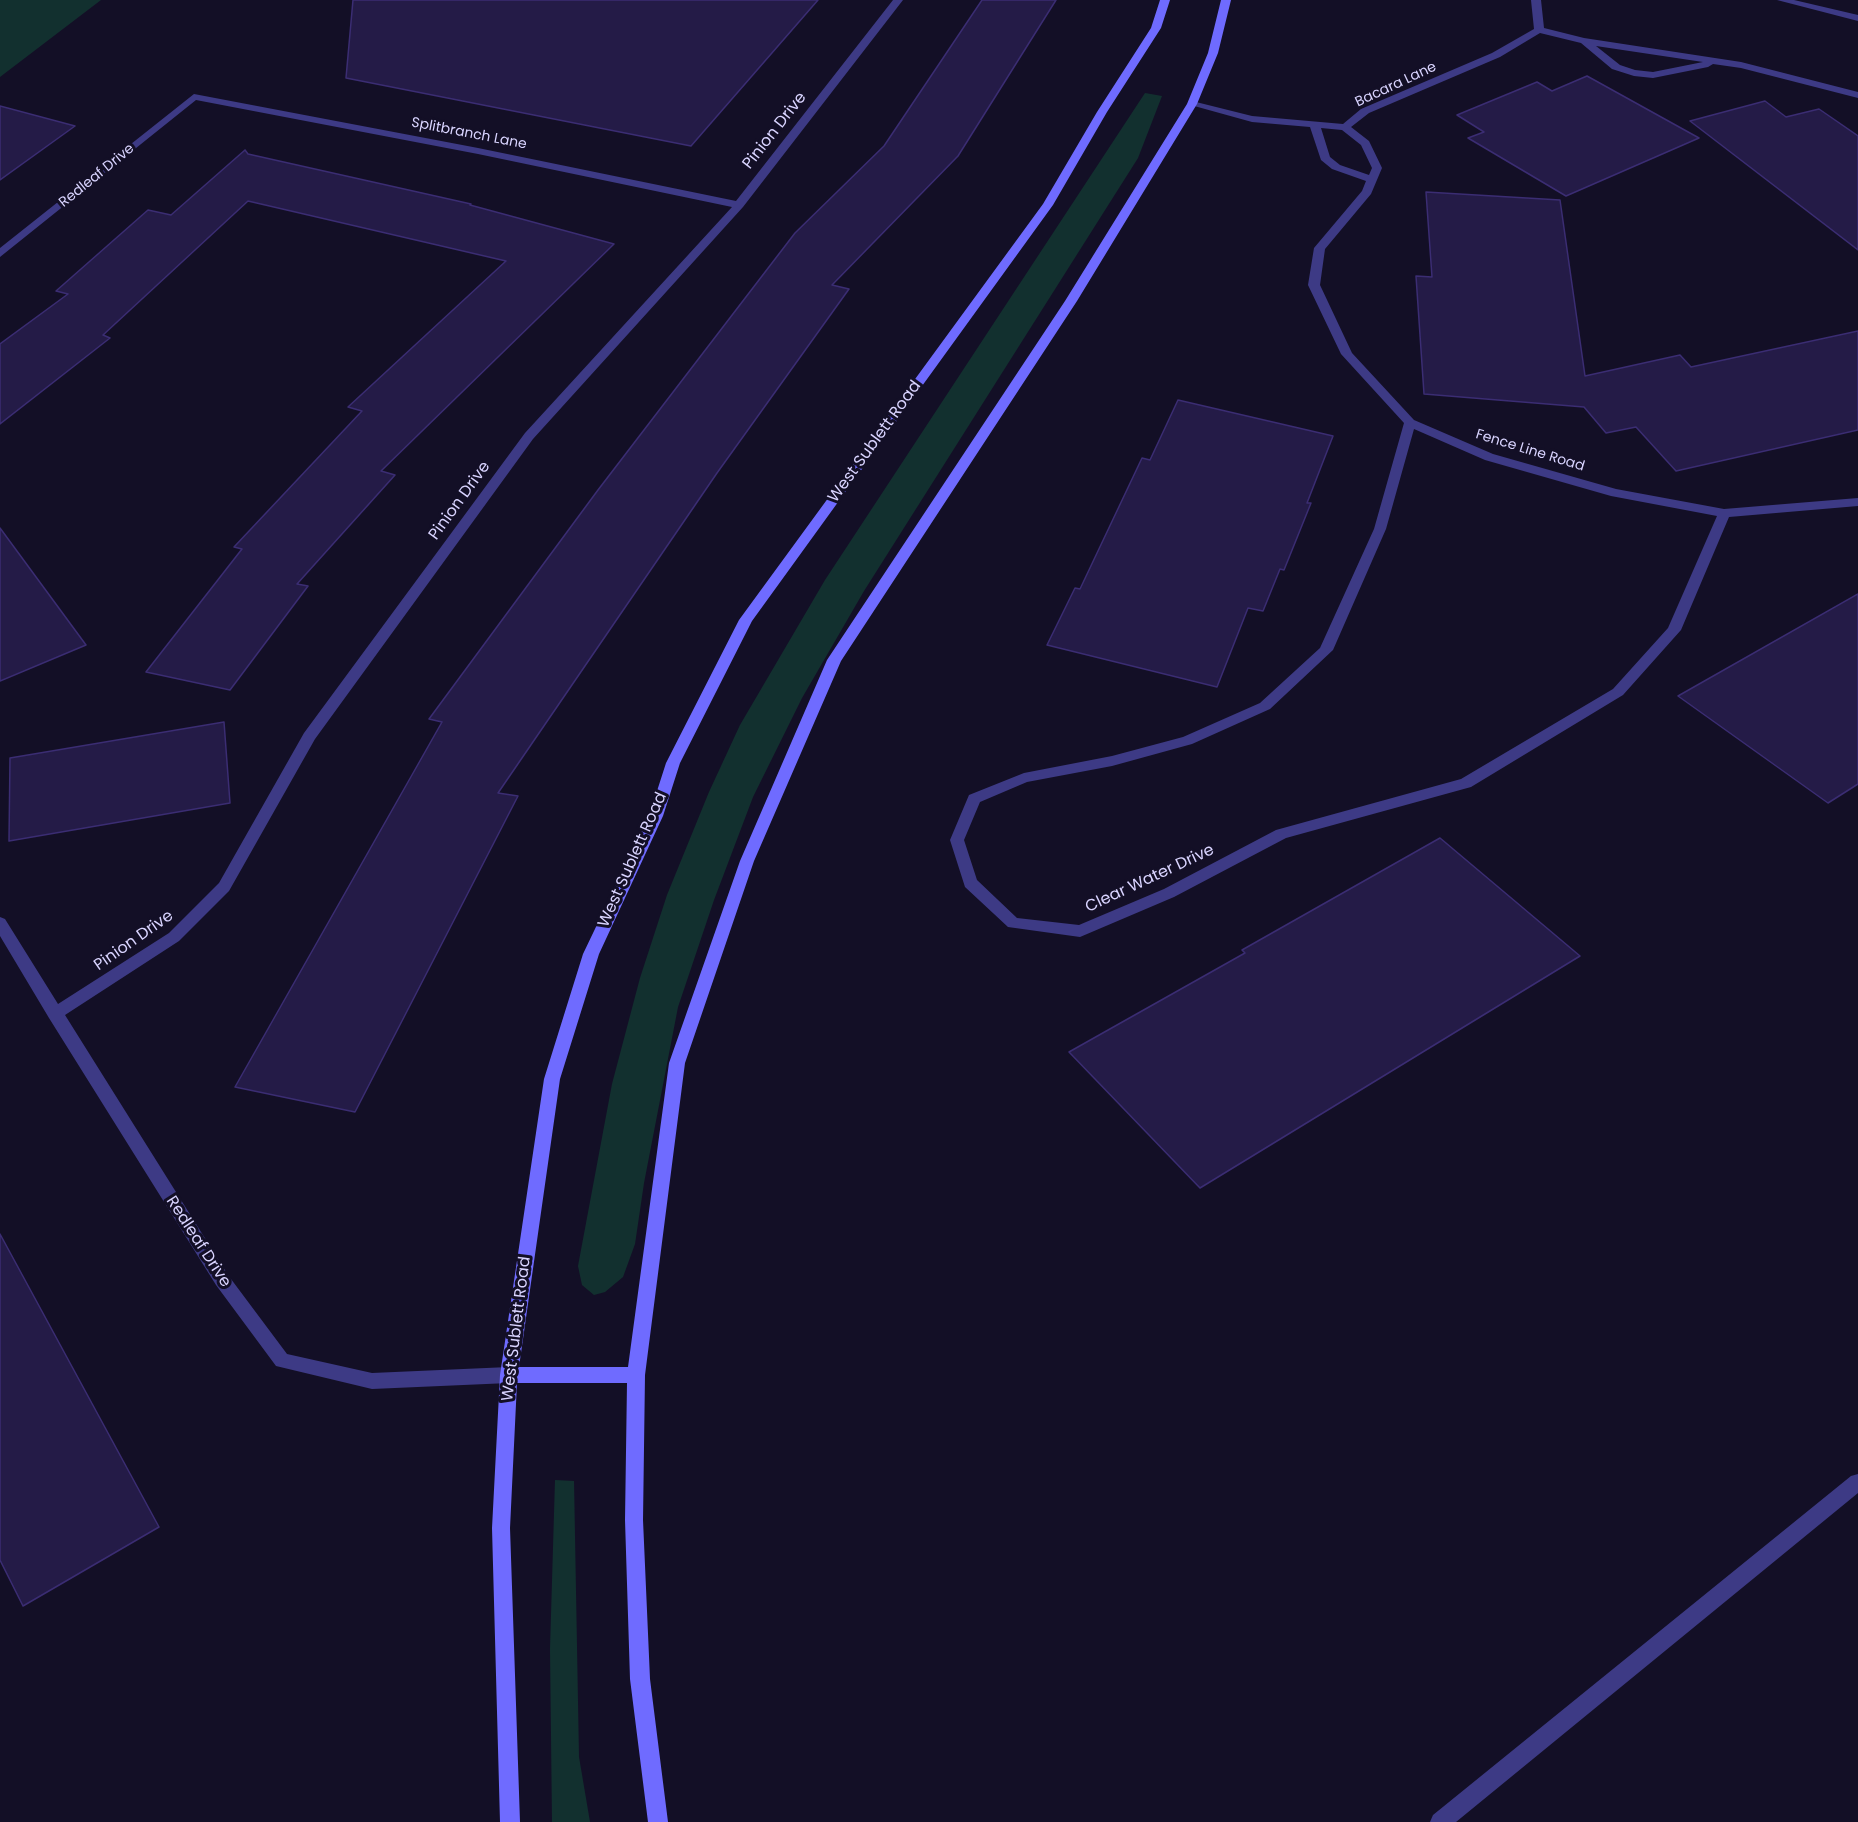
<!DOCTYPE html>
<style>
body{margin:0}
canvas{display:block;background:#130f26}
</style>
<canvas width="1858" height="1822"></canvas>
<script>
const ctx = document.querySelector('canvas').getContext('2d');
ctx.lineJoin = 'round';
function fillPath(path, color) { ctx.fillStyle = color; ctx.fill(path, 'evenodd'); }
const toPath = rows => new Path2D(rows.map(r => 'M' + r).join(''));
function trace(path, color, width, dash) { ctx.strokeStyle = color; ctx.lineWidth = width; ctx.lineCap = dash ? 'butt' : 'round'; ctx.setLineDash(dash || []); ctx.stroke(path); }
function label(font, color, halo, rows, align = 'center') {
  ctx.font = font + ' Poppins,sans-serif'; ctx.lineWidth = 6; ctx.setLineDash([]); ctx.textBaseline = 'middle'; ctx.strokeStyle = halo; ctx.fillStyle = color; for (const [text, x, y, turn = 0] of rows) {
    ctx.save(); ctx.translate(x, y); ctx.rotate((+turn || 0) * Math.PI / 180); ctx.textAlign = isNaN(turn) ? turn : align; if (halo) ctx.strokeText(text, 0, 0); ctx.fillText(text, 0, 0); ctx.restore();
  }
}
fillPath(toPath([
 [0,0,101,0,0,77],
 [1145,93,1162,96,1138,158,864,591,802,698,753,797,714,900,678,1007,644,1183,635,1244,623,1277,605,1292,594,1295,582,1285,578,1266,612,1084,640,978,667,895,709,792,740,725,825,580],
 [555,1480,574,1481,579,1757,590,1822,552,1822,550,1649]
]), '#12302f');
const building = toPath([
 [353,0,818,0,691,146,346,78,353,0],
 [982,0,1056,0,958,156,832,285,849,289,717,473,498,793,518,796,355,1112,235,1087,442,722,429,719,598,490,795,233,884,146,982,0],
 [1587,76,1699,138,1566,196,1468,138,1484,132,1457,115,1537,82,1552,91,1587,76],
 [1765,101,1786,117,1819,109,1858,136,1858,250,1690,121,1765,101],
 [0,106,75,126,0,180,0,106],
 [245,150,248,154,471,204,470,205,614,244,381,471,395,475,297,584,308,586,230,690,146,672,242,549,234,547,362,411,348,407,506,261,248,201,103,335,110,338,0,424,0,344,68,294,56,291,148,210,171,215,245,150],
 [1426,192,1560,200,1585,376,1680,355,1691,367,1858,331,1858,430,1676,471,1636,427,1606,433,1584,407,1424,394,1416,276,1432,277,1426,192],
 [1178,400,1333,436,1307,503,1311,503,1284,570,1280,569,1263,611,1248,608,1217,687,1047,645,1075,588,1080,589,1142,458,1150,460,1178,400],
 [0,528,86,645,0,681,0,528],
 [1858,594,1858,784,1828,803,1678,696,1858,594],
 [224,722,230,803,9,841,10,758,224,722],
 [1440,838,1580,956,1200,1188,1069,1052,1245,953,1242,950,1440,838],
 [0,1234,159,1527,23,1606,0,1560,0,1234]
]);
fillPath(building, '#241b47');
trace(building, '#3b2d73', 1.5);
fillPath(toPath([
 [893,0,903,0,743,207,533,439,315,739,229,891,179,941,65,1015,228,1275,287,1354,372,1373,509,1367,515,1369,518,1375,515,1381,509,1383,372,1389,276,1366,216,1285,49,1018,0,936,0,917,5,919,58,1004,169,933,219,883,304,733,525,433,732,207,478,154,196,100,0,257,0,248,194,94,478,148,736,201,893,0],
 [1531,0,1541,0,1544,28,1584,38,1741,62,1858,92,1858,98,1741,68,1713,64,1708,67,1653,78,1634,76,1612,69,1581,43,1540,33,1500,57,1369,113,1351,127,1369,141,1382,168,1371,194,1325,249,1320,285,1352,353,1414,420,1493,454,1616,489,1724,509,1858,498,1858,506,1729,517,1681,630,1623,695,1471,787,1286,838,1174,897,1080,937,1008,927,965,887,950,840,969,795,1024,773,1112,756,1183,737,1260,703,1320,648,1374,529,1404,423,1341,354,1308,285,1314,248,1362,191,1366,181,1332,169,1321,160,1310,127,1252,122,1187,104,1192,101,1252,116,1343,124,1361,109,1492,53,1534,29,1531,0],
 [1596,46,1703,62,1653,72,1635,70,1620,65,1596,46],
 [1321,128,1342,130,1361,145,1372,168,1369,175,1340,165,1330,157,1321,128],
 [1414,429,1485,460,1611,496,1717,516,1668,628,1613,689,1461,779,1276,830,1164,889,1079,925,1017,918,977,880,964,840,980,802,1027,782,1112,766,1192,744,1270,709,1333,650,1386,529,1414,429],
 [1858,1474,1858,1493,1456,1822,1430,1822,1433,1815,1851,1476,1858,1474]
]), '#3d3a85');
fillPath(toPath([
 [1777,0,1794,0,1858,15,1858,21,1777,0]
]), '#3d3a85');
fillPath(toPath([
 [1160,0,1170,0,1161,28,1107,112,1053,205,752,621,680,763,663,816,599,954,560,1079,519,1367,628,1367,669,1063,740,861,827,660,1065,301,1187,104,1208,53,1221,0,1231,0,1218,53,1197,104,1077,301,841,661,754,861,685,1063,645,1375,643,1520,650,1679,668,1822,648,1822,630,1679,625,1520,627,1383,517,1383,510,1528,520,1822,500,1822,492,1528,500,1375,544,1079,583,954,649,816,666,763,739,620,1043,204,1097,112,1151,28,1160,0]
]), '#6f6bff');
label('14px', '#d9d4ff', '#130f26', [
 ["Bacara Lane",1396,85,-25],
 ["Splitbranch Lane",469,134,11],
 ["Redleaf Drive",97,176,-39],
 ["Fence Line Road",1530,451,17]
]);
label('16px', '#d9d4ff', '#130f26', [
 ["Pinion Drive",775,131,-52],
 ["West Sublett Road",875,442,-54],
 ["Pinion Drive",460,501,-54],
 ["West Sublett Road",633,860,-66],
 ["Clear Water Drive",1150,879,-25],
 ["Pinion Drive",134,941,-35],
 ["Redleaf Drive",198,1242,57],
 ["West Sublett Road",517,1329,-83]
]);
</script>
